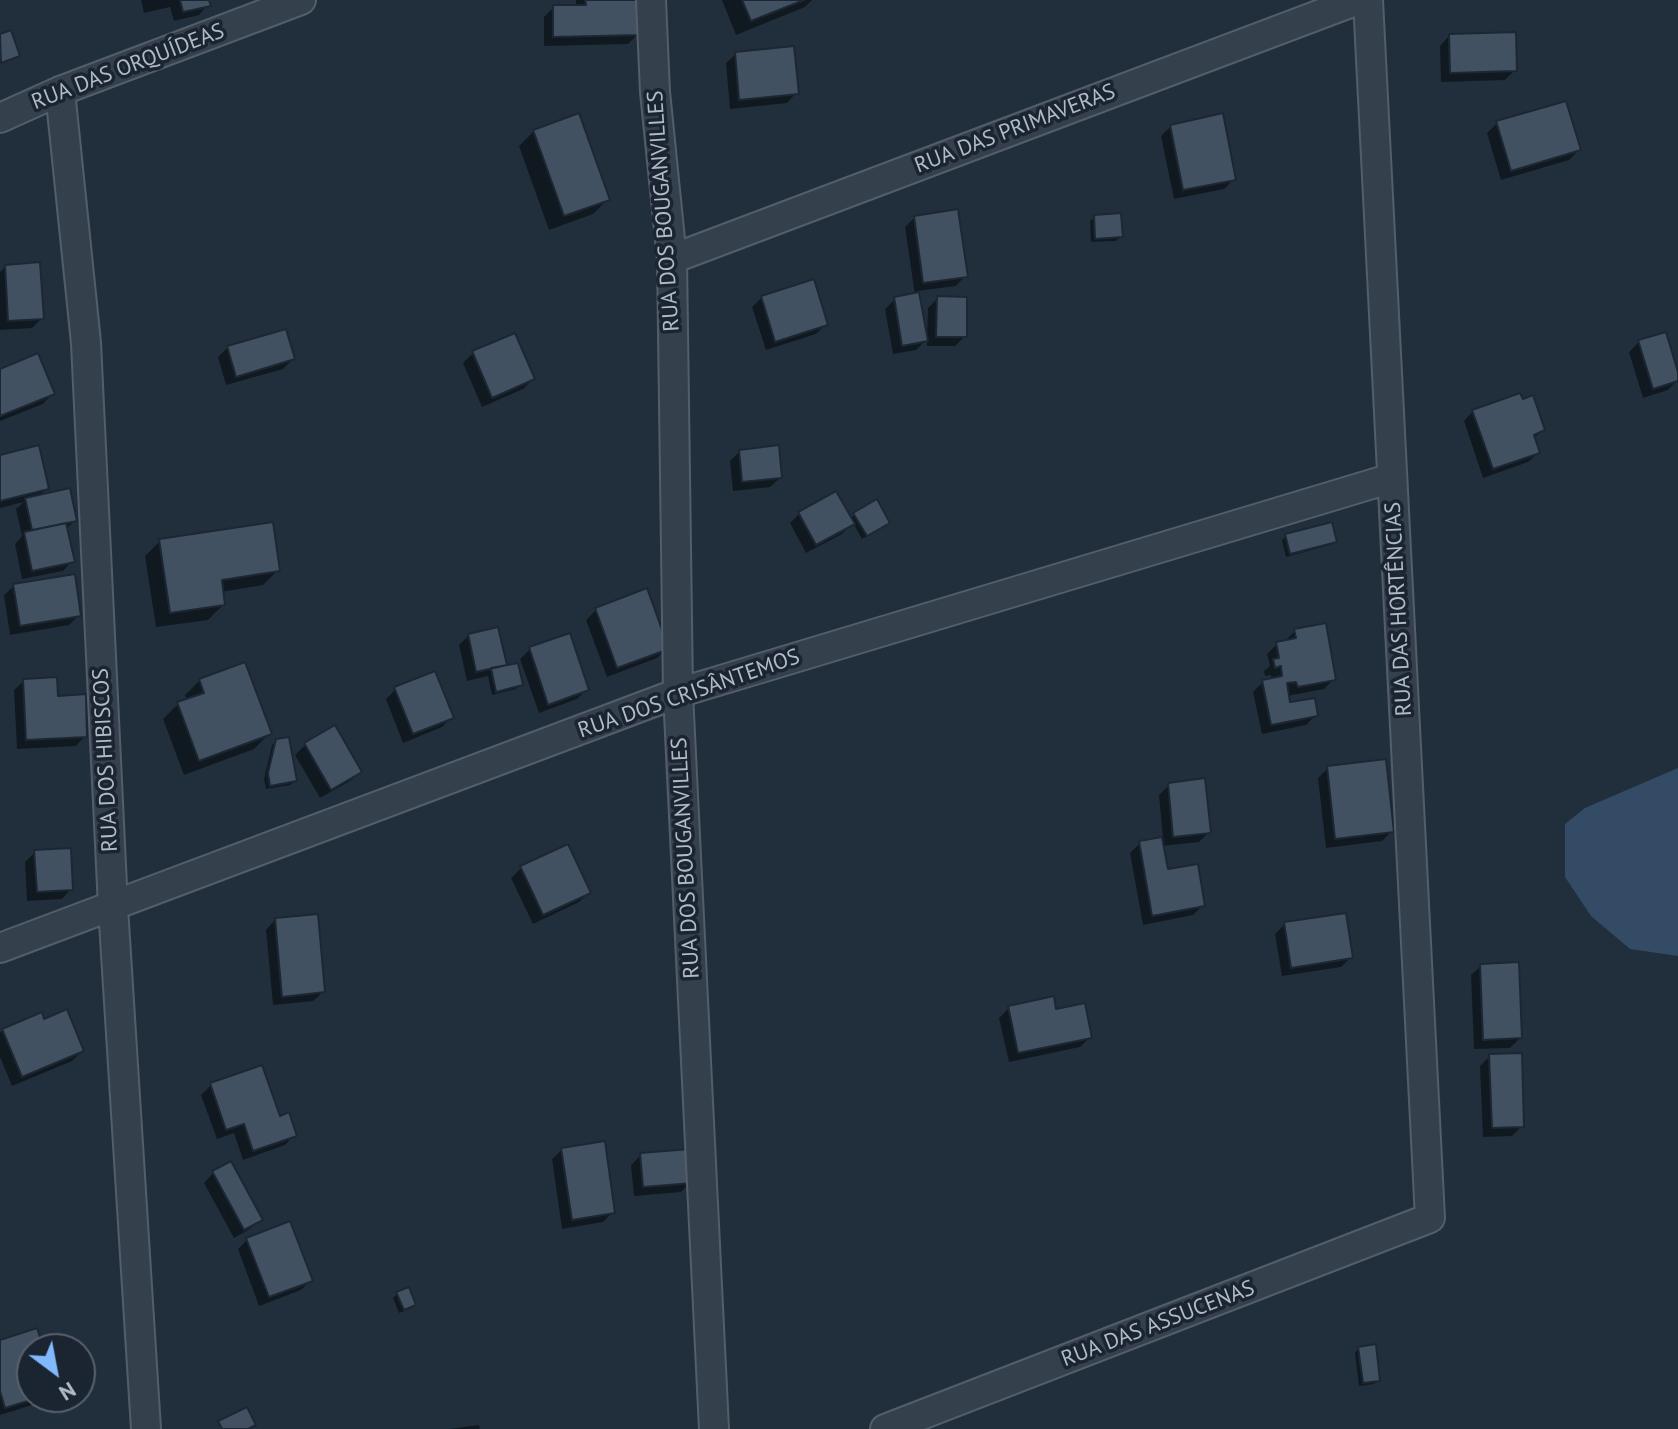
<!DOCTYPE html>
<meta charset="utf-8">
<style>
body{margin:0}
#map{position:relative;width:1678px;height:1429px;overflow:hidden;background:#212f3d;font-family:"PT Sans",sans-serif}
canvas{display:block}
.north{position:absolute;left:16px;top:1333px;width:80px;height:80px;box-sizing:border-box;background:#1b2531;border:2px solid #57616d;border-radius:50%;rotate:148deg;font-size:22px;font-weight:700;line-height:32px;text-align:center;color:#b1bbc8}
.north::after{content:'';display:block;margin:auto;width:28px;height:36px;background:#81b9fd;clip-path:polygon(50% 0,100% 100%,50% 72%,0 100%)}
</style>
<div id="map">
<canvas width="1678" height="1429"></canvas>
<div class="north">N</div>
</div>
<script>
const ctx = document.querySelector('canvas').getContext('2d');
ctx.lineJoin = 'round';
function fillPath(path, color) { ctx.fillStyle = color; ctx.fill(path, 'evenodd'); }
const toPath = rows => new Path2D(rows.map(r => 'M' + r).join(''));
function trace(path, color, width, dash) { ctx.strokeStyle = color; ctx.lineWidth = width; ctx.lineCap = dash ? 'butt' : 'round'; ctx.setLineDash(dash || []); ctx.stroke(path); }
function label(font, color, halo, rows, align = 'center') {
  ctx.font = font + ' "PT Sans",sans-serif'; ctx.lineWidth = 7; ctx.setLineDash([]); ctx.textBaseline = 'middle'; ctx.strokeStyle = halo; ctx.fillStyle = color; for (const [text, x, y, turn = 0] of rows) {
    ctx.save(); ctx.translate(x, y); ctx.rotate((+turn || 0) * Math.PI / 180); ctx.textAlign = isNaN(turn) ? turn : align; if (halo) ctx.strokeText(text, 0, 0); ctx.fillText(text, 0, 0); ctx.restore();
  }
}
fillPath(toPath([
 [1678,768,1678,956,1630,949,1591,916,1565,877,1565,824,1585,808]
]), '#344b65');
fillPath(toPath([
 [141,0,207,0,208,5,199,15,174,21,170,7,144,13],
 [576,0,637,0,638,34,628,44,544,46,544,17,554,7,576,7],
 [722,0,812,0,805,7,736,35],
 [1449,36,1515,70,1505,80,1441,82,1440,46],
 [736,54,796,93,787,103,730,109,726,63],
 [1497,123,1579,150,1569,160,1501,180,1487,133],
 [1171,126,1234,179,1224,189,1174,199,1161,136],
 [534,131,608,199,593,214,549,230,519,146],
 [915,217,965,276,956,286,917,291,926,337,927,337,928,308,938,298,965,336,955,346,927,346,927,339,916,350,893,354,885,309,895,299,915,295,905,227],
 [1095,217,1121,236,1116,241,1091,242,1090,221],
 [5,267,42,318,32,328,0,330,0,272],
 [762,297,826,324,816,334,766,350,752,307],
 [1639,342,1678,379,1668,390,1643,398,1629,352],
 [228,347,293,359,283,369,226,385,218,357],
 [473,353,533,379,523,389,482,407,463,363],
 [0,371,52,394,43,404,0,421],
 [1473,411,1543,430,1533,439,1538,453,1528,462,1483,478,1464,421],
 [740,451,780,478,770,487,733,491,730,461],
 [0,457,47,488,39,497,75,520,66,529,72,561,63,571,22,579,15,544,22,536,16,509,24,502,0,508],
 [799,514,850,519,855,514,883,527,862,539,853,523,842,534,806,553,790,523],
 [1286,536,1335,541,1330,545,1286,557,1282,540],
 [160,541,278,570,263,585,221,592,223,605,208,620,156,627,145,556],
 [14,586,79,615,69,625,10,635,4,595],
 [596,610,667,648,657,658,607,677,586,620],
 [1295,631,1334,679,1324,689,1287,696,1289,705,1316,715,1306,725,1262,734,1253,692,1263,682,1272,680,1271,675,1265,676,1264,671,1270,666,1267,654,1277,644,1285,641],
 [469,635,504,664,520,685,516,689,492,695,488,676,467,681,459,645],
 [569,636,587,689,577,699,539,713,520,659,530,649],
 [200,680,269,734,254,749,184,775,163,719,178,704,187,701,185,695],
 [24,681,56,698,85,736,76,746,17,749,14,690],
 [396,689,452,717,442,727,403,743,386,699],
 [335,728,360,771,350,781,320,798,295,755,305,745],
 [277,741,295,781,290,785,266,789,264,779,272,745],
 [1328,768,1392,831,1382,841,1326,848,1318,778],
 [1169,785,1209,832,1199,842,1162,846,1167,872,1203,905,1193,915,1143,925,1130,853,1140,843,1163,839,1159,795],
 [35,852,71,889,62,899,27,901,25,862],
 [521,868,589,893,579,902,533,924,511,878],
 [275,920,323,992,313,1001,273,1005,266,930],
 [1285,924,1351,957,1341,967,1282,976,1275,934],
 [1481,966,1520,1038,1510,1048,1474,1049,1471,975],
 [1009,1008,1055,1011,1090,1037,1080,1047,1009,1062,999,1018],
 [3,1030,82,1051,72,1061,12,1086,0,1057,0,1033],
 [1490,1056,1522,1126,1512,1136,1483,1137,1480,1066],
 [211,1085,294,1135,285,1145,243,1160,234,1133,217,1139,201,1095],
 [562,1150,613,1212,603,1222,562,1229,552,1159],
 [641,1155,691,1182,681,1192,634,1196,631,1165],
 [213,1173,260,1219,250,1229,234,1238,204,1183],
 [247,1240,311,1280,301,1290,259,1306,238,1249],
 [397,1294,414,1304,409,1309,399,1313,393,1298],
 [0,1342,42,1349,32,1349,32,1397,49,1397,45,1401,0,1415],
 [1359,1348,1378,1380,1374,1384,1359,1386,1355,1353],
 [479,1425,480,1429,449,1429]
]), '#0007');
const building = toPath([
 [180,0,209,0,211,6,183,12,180,0],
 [585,0,639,0,640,35,553,37,553,5,586,5,585,0],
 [742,0,804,0,751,21,742,0],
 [11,30,20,56,1,63,0,34,11,30],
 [1516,32,1517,71,1450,73,1449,34,1516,32],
 [794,46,799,94,739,100,735,52,794,46],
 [1566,101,1581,150,1511,171,1496,121,1566,101],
 [579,113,610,200,564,216,533,130,579,113],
 [1223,113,1236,180,1183,190,1170,125,1223,113],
 [958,209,968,277,923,283,914,216,958,209],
 [1121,213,1123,237,1095,239,1094,215,1121,213],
 [40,262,44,319,8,321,5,265,40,262],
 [814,279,828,325,775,342,761,296,814,279],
 [919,292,928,341,902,346,894,297,919,292],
 [937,296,967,297,967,337,936,337,937,296],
 [286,329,295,359,236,377,227,346,286,329],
 [1666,332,1678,372,1678,381,1653,389,1638,340,1666,332],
 [515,333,535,379,492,398,472,351,515,333],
 [38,353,55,394,0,416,0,369,38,353],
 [1520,393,1523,399,1533,395,1545,430,1534,435,1540,453,1493,469,1472,410,1520,393],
 [39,445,49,489,0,501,0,455,39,445],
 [779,445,782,478,742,482,739,450,779,445],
 [70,488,77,521,32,530,25,498,70,488],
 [836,491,855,524,816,545,798,512,836,491],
 [877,499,890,523,867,536,853,513,877,499],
 [273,522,280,571,222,580,225,605,170,613,159,539,273,522],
 [1332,522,1337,542,1290,554,1285,534,1332,522],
 [66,523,75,562,32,571,24,532,66,523],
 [75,574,81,616,20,626,13,584,75,574],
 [647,588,669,649,617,668,595,608,647,588],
 [1326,623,1336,680,1298,687,1296,682,1287,683,1290,702,1315,698,1318,716,1271,725,1262,680,1282,676,1281,666,1275,668,1273,659,1279,658,1276,642,1296,638,1294,629,1326,623],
 [498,627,507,665,476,672,468,634,498,627],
 [570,633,589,690,548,705,529,647,570,633],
 [245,662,272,734,199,761,177,702,204,693,199,679,245,662],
 [518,663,523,685,496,692,491,668,518,663],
 [435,671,454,718,413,734,394,687,435,671],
 [57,677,58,696,86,694,87,737,26,740,23,679,57,677],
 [335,725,362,772,331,790,304,743,335,725],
 [289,737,297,781,270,786,268,773,276,739,289,737],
 [1386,759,1394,832,1335,839,1327,766,1386,759],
 [1205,778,1211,833,1173,837,1168,783,1205,778],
 [1162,837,1168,869,1198,864,1205,906,1152,916,1139,841,1162,837],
 [568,844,591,893,543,915,520,866,568,844],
 [71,848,73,890,37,892,34,850,71,848],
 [1346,913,1353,958,1291,968,1284,922,1346,913],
 [318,914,325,992,282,997,275,918,318,914],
 [1519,962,1522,1038,1483,1040,1480,964,1519,962],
 [1054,996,1056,1009,1085,1003,1092,1038,1018,1053,1008,1006,1054,996],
 [67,1009,84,1051,22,1077,2,1029,42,1012,44,1019,67,1009],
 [1522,1053,1524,1127,1492,1128,1489,1054,1522,1053],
 [262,1065,280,1116,289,1112,297,1136,253,1151,244,1124,226,1130,210,1083,262,1065],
 [605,1141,615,1213,572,1220,561,1148,605,1141],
 [690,1149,693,1183,643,1187,640,1153,690,1149],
 [231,1161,263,1220,244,1230,212,1171,231,1161],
 [290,1221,313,1281,269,1297,246,1238,290,1221],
 [409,1287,416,1305,404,1310,396,1292,409,1287],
 [37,1328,44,1349,32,1349,32,1397,41,1397,5,1408,0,1391,0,1340,37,1328],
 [1376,1344,1380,1381,1363,1383,1358,1347,1376,1344],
 [247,1407,256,1425,248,1429,222,1429,218,1421,247,1407]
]);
fillPath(building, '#425161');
trace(building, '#1d2733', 2);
const street = toPath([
 [651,0,655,92,672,259,678,693,714,1429],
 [60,91,86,343,113,907,146,1429],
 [0,118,60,91,301,0],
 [672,259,1358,0],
 [0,948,678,693,1392,478],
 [885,1429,1430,1218,1368,0]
]);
trace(street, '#535e6a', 32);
trace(street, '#35404d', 28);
label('22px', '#b1bbc8', '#1b2531', [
 ["RUA DAS ORQUÍDEAS",128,67,-21],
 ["RUA DAS PRIMAVERAS",1015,129,-21],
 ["RUA DOS BOUGANVILLES",664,211,-94],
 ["RUA DAS HORTÊNCIAS",1399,609,-93],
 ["RUA DOS CRISÂNTEMOS",689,694,-19],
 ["RUA DOS HIBISCOS",106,760,-93],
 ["RUA DOS BOUGANVILLES",686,858,-93],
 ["RUA DAS ASSUCENAS",1158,1324,-21]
]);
</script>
